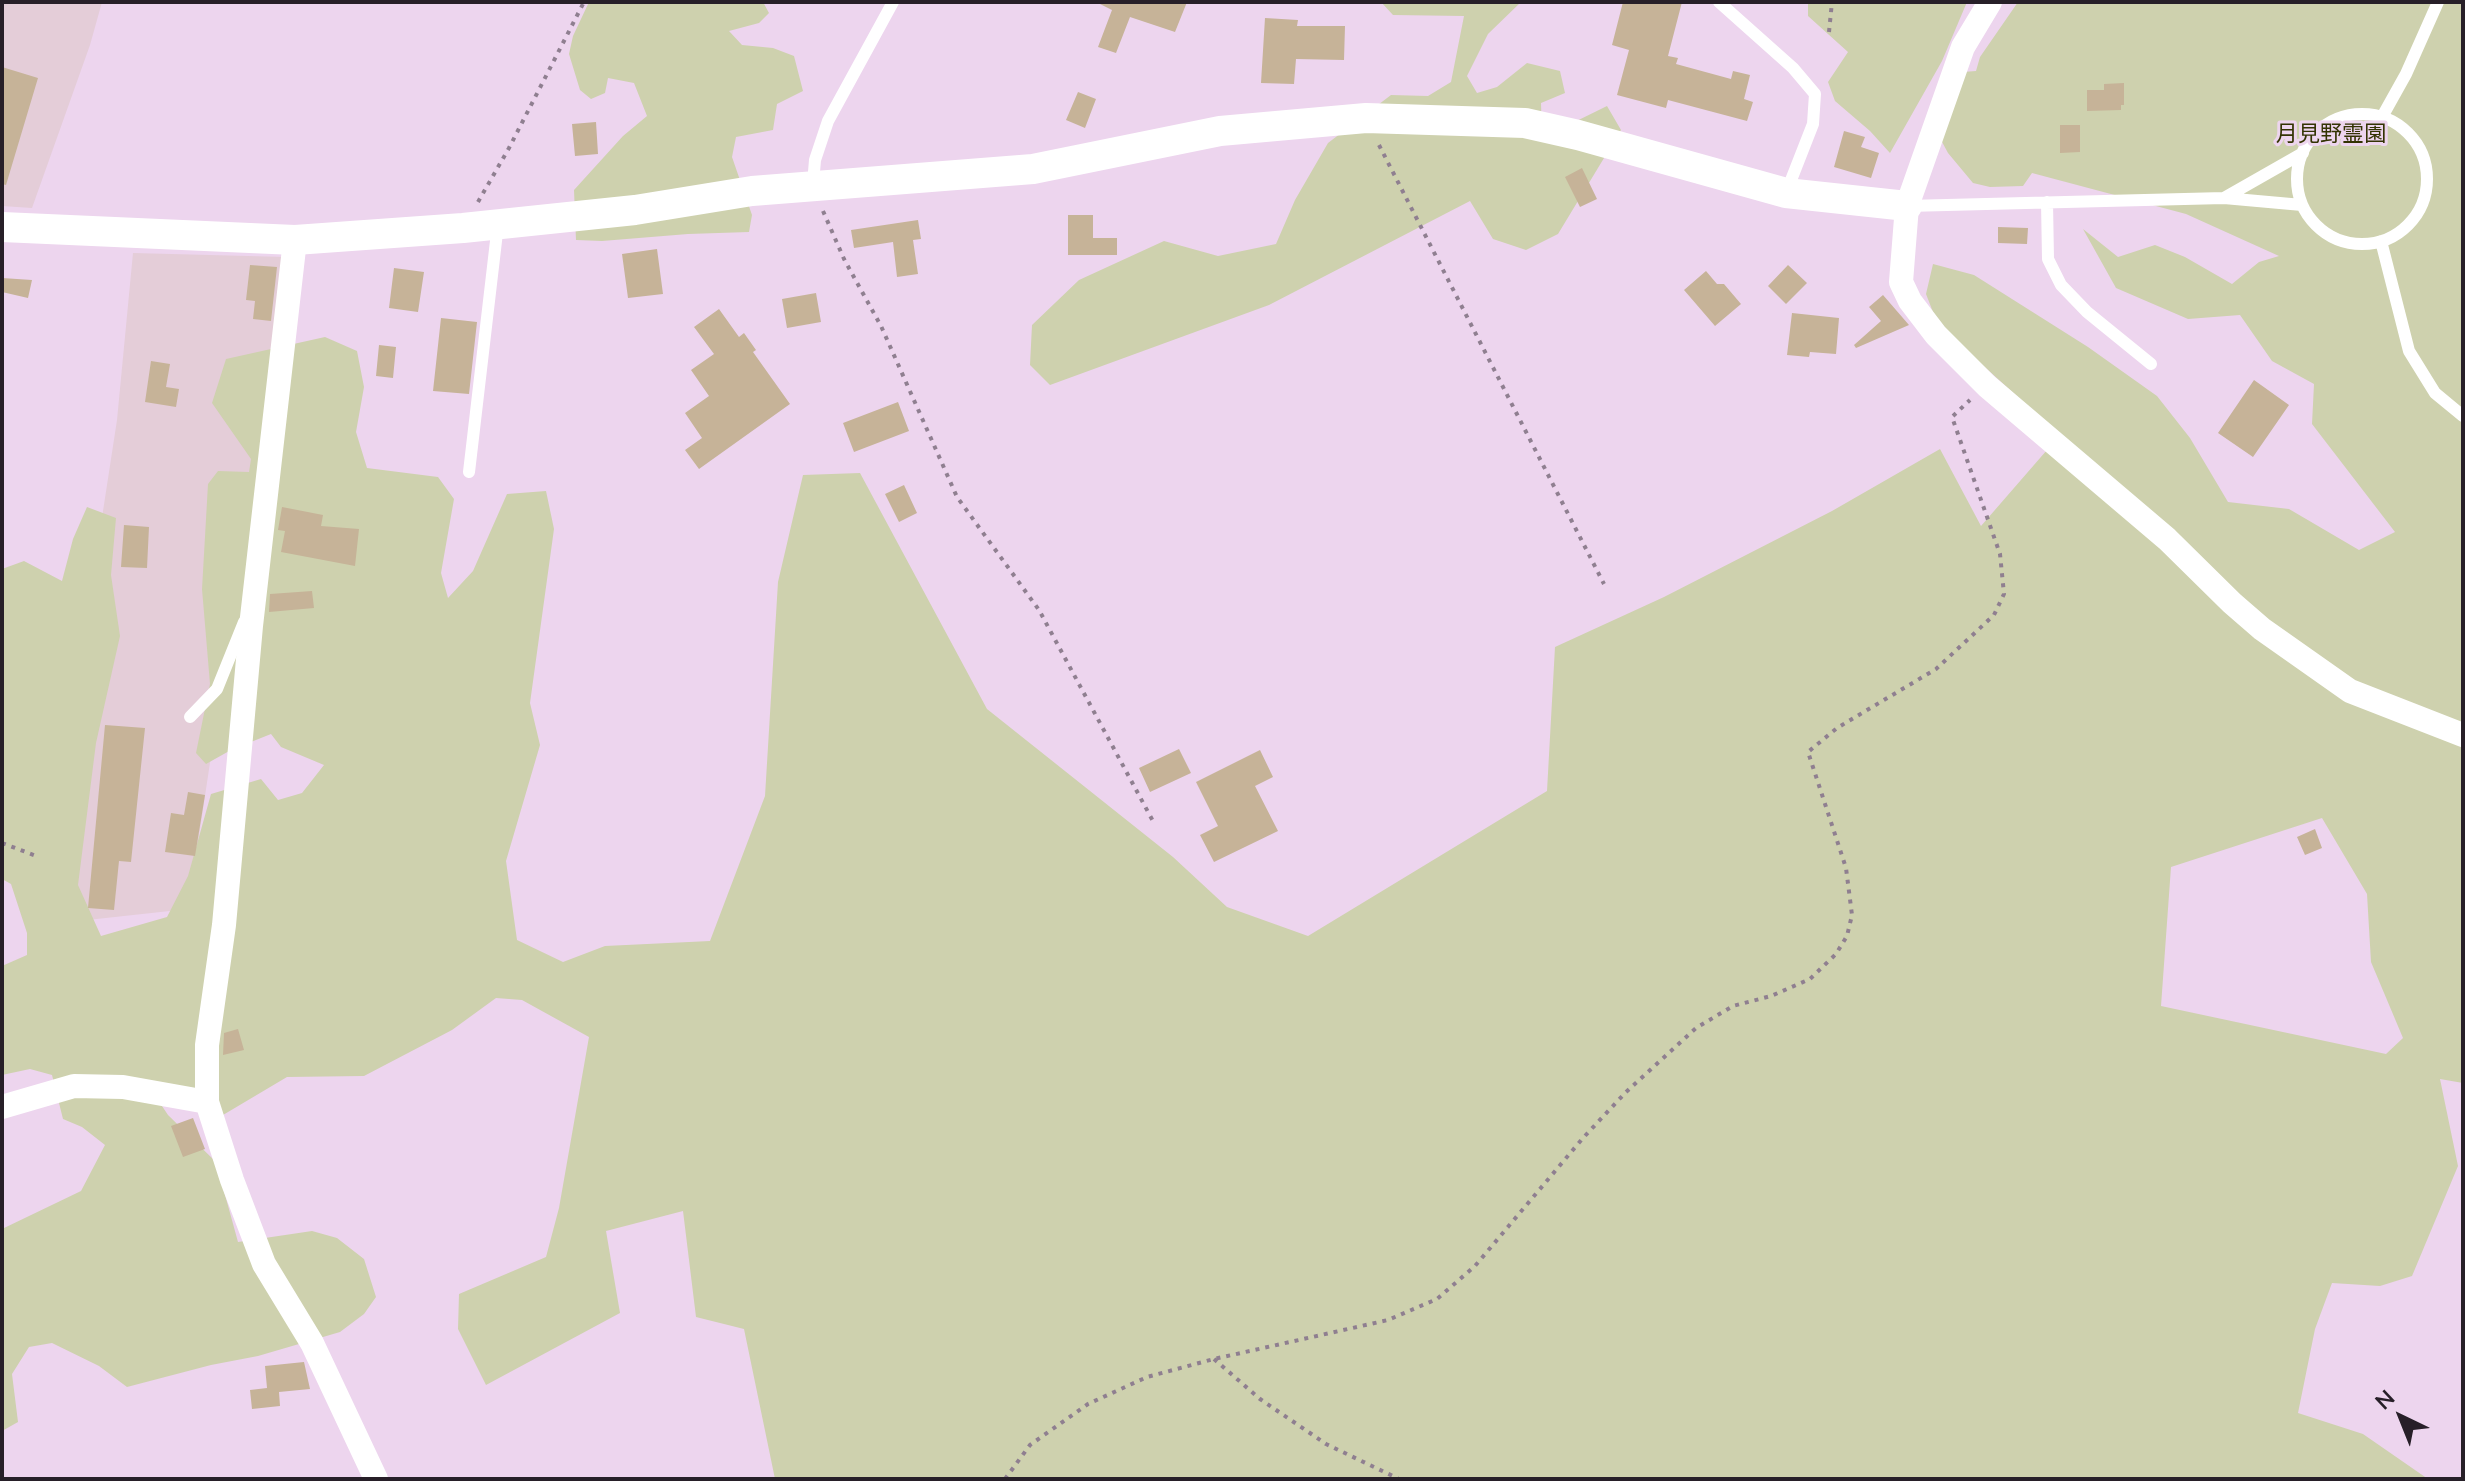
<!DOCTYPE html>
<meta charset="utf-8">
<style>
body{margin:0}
#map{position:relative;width:2465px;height:1481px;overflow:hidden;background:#edd5ee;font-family:Mulish,sans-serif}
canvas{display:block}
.frame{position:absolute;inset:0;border:4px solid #271f28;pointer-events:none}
.north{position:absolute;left:2361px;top:1377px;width:80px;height:80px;-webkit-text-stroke:6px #edd5ee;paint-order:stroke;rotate:317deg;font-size:22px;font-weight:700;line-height:32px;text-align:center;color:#271f28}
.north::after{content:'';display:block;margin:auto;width:28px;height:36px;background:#271f28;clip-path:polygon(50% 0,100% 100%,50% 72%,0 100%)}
</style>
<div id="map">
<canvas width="2465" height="1481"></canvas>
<div class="frame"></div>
<div class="north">N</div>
</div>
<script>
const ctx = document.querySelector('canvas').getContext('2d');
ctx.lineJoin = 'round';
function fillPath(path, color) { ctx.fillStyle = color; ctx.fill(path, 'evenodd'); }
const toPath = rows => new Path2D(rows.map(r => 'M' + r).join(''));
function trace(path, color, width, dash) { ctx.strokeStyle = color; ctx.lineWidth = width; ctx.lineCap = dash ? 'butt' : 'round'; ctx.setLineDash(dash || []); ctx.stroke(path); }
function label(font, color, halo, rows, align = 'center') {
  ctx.font = font + ' Mulish,"Noto Sans JP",sans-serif'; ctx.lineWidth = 6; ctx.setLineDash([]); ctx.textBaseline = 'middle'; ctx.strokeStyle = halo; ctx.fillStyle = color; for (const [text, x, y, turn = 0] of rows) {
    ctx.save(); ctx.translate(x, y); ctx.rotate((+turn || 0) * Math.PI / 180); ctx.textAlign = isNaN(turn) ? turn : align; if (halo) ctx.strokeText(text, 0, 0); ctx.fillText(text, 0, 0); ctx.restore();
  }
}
fillPath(toPath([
 [2,2,102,2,90,45,32,208,2,206],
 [133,253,286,257,188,909,51,924,91,589,117,420]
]), '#e4cdd8');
fillPath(toPath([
 [589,2,763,2,769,13,759,23,729,31,742,45,773,48,794,56,803,91,777,104,773,130,736,137,732,157,752,215,749,232,688,234,602,241,576,240,574,190,623,136,647,116,634,83,608,78,605,93,591,99,580,90,569,54,573,36],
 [1381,2,1521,2,1488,34,1467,76,1477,93,1497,87,1527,63,1560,71,1565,93,1541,103,1542,138,1607,106,1621,130,1558,234,1526,250,1493,239,1470,201,1269,305,1050,385,1030,365,1032,325,1079,280,1164,241,1218,256,1276,244,1295,200,1328,143,1391,95,1428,96,1451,82,1464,16,1393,15],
 [1808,2,1967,2,1942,61,1890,153,1870,131,1835,101,1828,82,1848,52,1808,16],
 [2018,2,2463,2,2463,1083,2440,1079,2458,1166,2412,1276,2380,1286,2332,1283,2315,1329,2298,1413,2363,1434,2428,1479,775,1479,744,1329,696,1317,683,1211,606,1231,620,1313,486,1385,458,1329,459,1294,546,1257,559,1208,589,1037,522,1000,496,998,452,1030,364,1076,287,1077,223,1115,158,1100,168,1115,216,1162,238,1242,312,1231,337,1238,364,1259,376,1297,364,1314,340,1332,258,1356,211,1365,127,1387,99,1366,52,1343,29,1347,12,1374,18,1422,2,1431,2,1229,81,1191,105,1145,82,1127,63,1119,52,1075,30,1069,2,1075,2,966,27,955,27,933,11,884,2,879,2,569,24,561,62,581,73,539,87,507,116,518,111,575,120,636,96,743,78,885,101,936,167,917,188,876,211,794,261,779,278,800,302,793,324,765,281,747,271,734,231,750,206,764,196,753,210,684,202,589,208,484,218,471,249,472,251,459,212,403,226,359,325,337,357,351,364,387,356,432,367,468,438,477,454,499,441,573,448,598,473,571,507,494,546,491,554,529,530,703,540,745,506,861,517,940,563,962,605,946,710,941,765,796,778,582,803,475,860,473,987,709,1173,857,1227,907,1308,936,1547,791,1555,647,1664,597,1832,511,1940,449,1981,526,2060,435,1938,325,1926,294,1933,264,1974,275,2088,347,2157,396,2190,438,2228,502,2289,509,2359,550,2395,532,2312,424,2314,384,2272,361,2240,315,2188,319,2116,288,2083,229,2118,257,2155,245,2185,257,2232,284,2259,262,2279,256,2186,214,2032,173,2023,186,1990,187,1973,183,1948,153,1941,140,1963,72,1976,71,1980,57],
 [2322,818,2367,894,2371,962,2403,1038,2386,1054,2161,1006,2171,867]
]), '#ced1ae');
fillPath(toPath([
 [1096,2,1187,2,1175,32,1130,17,1116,53,1098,47,1112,10],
 [1623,2,1682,2,1668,56,1678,58,1676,64,1731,79,1733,71,1750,75,1744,99,1753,102,1747,121,1668,100,1666,108,1617,95,1629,50,1612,45],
 [1265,18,1298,20,1297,26,1345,26,1344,60,1296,59,1294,84,1261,83],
 [2,67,38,78,6,185,2,184],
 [2124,83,2124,105,2121,105,2121,110,2087,111,2087,90,2104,90,2104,84],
 [1078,92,1096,99,1085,128,1066,120],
 [596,122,598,154,575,156,572,124],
 [2060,125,2080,125,2080,152,2060,153],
 [1844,131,1865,137,1861,147,1879,153,1871,178,1834,167],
 [1582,168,1597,199,1580,207,1565,177],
 [1068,215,1093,215,1093,238,1117,238,1117,255,1068,255],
 [918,220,921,239,913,240,918,274,897,277,893,242,854,248,851,230],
 [1998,227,2028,228,2027,244,1998,243],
 [657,249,663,294,628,298,622,254],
 [250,265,277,267,271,321,253,319,255,301,246,300],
 [1788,265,1807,283,1786,304,1768,286],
 [394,268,424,272,418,312,389,308],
 [1706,271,1717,284,1724,284,1741,304,1715,326,1684,290],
 [2,278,32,280,28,298,2,292],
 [816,293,821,322,787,328,782,299],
 [1883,295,1909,325,1856,348,1854,345,1881,321,1869,307],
 [719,309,739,337,744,333,756,350,753,352,790,404,699,469,685,450,702,438,685,413,709,396,691,370,714,354,694,327],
 [1792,313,1839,318,1836,354,1810,352,1809,357,1787,355],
 [441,318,477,322,469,394,433,391],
 [379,345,396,347,393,378,376,376],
 [151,361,170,364,166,387,179,389,176,407,145,402],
 [2254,380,2289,405,2253,457,2218,433],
 [898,402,909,431,854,452,843,423],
 [904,485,917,513,899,522,885,494],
 [282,507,323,515,321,526,359,529,355,566,281,552,285,531,278,530],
 [124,525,149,527,147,568,121,567],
 [312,591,314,608,269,612,270,594],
 [105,725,145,728,131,862,119,861,114,910,88,908],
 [1179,749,1191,773,1150,792,1139,768],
 [1260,750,1273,777,1255,786,1278,831,1214,862,1200,835,1218,826,1196,782],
 [188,792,205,795,195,856,165,852,171,813,184,815],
 [2315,829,2322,848,2305,855,2297,837],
 [238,1029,244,1050,223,1055,224,1033],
 [193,1118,205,1149,183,1157,171,1126],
 [304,1362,310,1389,279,1392,280,1406,252,1409,250,1390,267,1388,265,1366]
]), '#c6b398');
trace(toPath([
 [1829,32,1832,2],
 [1379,145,1604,584],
 [478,202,509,148,584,2],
 [823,211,844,259,881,326,957,497,1039,610,1154,823],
 [2,843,39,857],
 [1214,1359,1260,1399,1326,1444,1399,1479],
 [1005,1479,1030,1445,1088,1404,1147,1377,1214,1359,1388,1320,1437,1299,1475,1266,1583,1138,1626,1092,1696,1028,1733,1006,1771,996,1810,979,1836,954,1847,936,1852,915,1846,868,1808,752,1837,728,1936,669,1994,615,2004,594,2000,554,1952,417,1970,400]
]), '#8f7f90', 4, [4, 6]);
trace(toPath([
 [1719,2,1793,68,1815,94,1813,124,1786,193],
 '2297 179a65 65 0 1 1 130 0a65 65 0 1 1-130 0Z',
 [2382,117,2406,74,2438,2],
 [813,184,815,160,828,121,893,2],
 [2224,198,2303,153],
 [2047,202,2048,259,2061,285,2087,312,2151,364],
 [1907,206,2224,198,2302,205],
 [2381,241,2409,351,2435,393,2463,416],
 [469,472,498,224],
 [190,717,217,689,244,622]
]), '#fff', 12);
trace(toPath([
 [1990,2,1963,47,1907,206,1901,282,1910,301,1936,335,1987,386,2167,539,2232,603,2262,629,2350,691,2463,735],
 [295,240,251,626,224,925,207,1045,207,1102,232,1180,264,1264,312,1343,376,1479],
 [2,1107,74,1086,123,1087,207,1102]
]), '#fff', 24);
trace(toPath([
 [2,227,295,240,463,228,635,210,752,191,1033,169,1220,131,1366,118,1525,123,1578,135,1786,193,1907,206]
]), '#fff', 30);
label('22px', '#333303', '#edd5ee', [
 ["月見野霊園",2331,134]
]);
</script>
